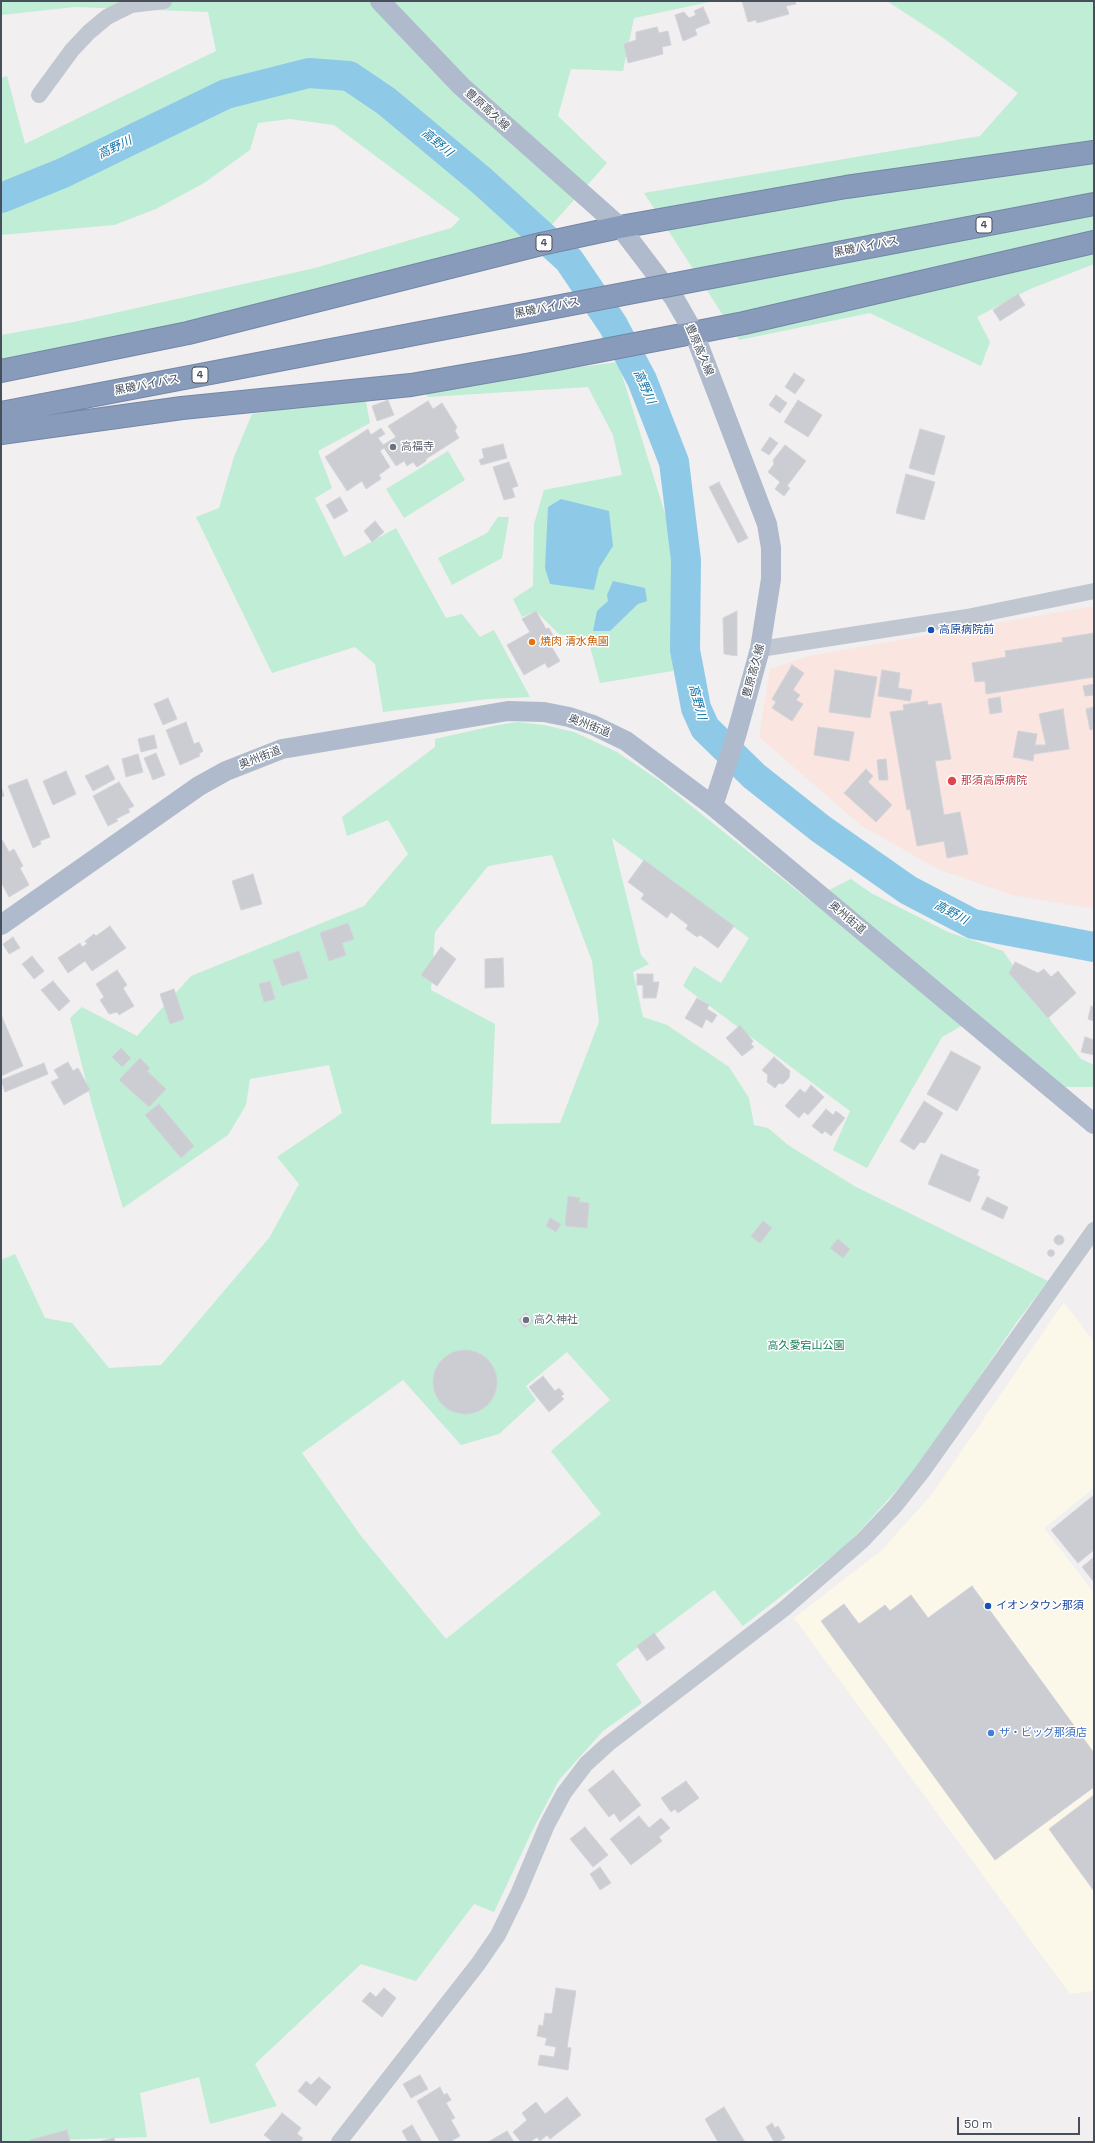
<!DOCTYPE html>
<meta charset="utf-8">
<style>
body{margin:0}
#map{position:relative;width:1095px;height:2143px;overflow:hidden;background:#f1efef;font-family:"Space Grotesk",sans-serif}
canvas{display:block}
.frame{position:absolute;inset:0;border:2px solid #474f5b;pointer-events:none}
.scale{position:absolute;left:957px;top:2117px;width:123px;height:18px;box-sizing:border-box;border:2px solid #474f5b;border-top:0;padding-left:5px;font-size:12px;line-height:14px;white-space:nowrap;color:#474f5b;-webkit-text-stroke:3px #fff;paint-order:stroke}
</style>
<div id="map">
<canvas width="1095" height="2143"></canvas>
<div class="frame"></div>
<div class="scale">50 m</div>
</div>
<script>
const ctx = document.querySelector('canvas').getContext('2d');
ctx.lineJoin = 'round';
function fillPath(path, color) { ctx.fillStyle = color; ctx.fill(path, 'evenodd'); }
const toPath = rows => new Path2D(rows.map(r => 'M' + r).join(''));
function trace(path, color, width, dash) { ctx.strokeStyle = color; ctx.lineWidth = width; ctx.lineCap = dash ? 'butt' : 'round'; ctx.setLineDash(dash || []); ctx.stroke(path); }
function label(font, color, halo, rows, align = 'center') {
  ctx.font = font + ' "Space Grotesk","Noto Sans JP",sans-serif'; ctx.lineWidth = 3; ctx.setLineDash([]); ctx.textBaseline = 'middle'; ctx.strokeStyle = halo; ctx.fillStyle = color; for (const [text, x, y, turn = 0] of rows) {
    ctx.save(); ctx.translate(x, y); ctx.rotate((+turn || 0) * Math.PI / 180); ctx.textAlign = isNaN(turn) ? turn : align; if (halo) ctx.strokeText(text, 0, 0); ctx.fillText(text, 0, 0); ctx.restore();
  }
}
fillPath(toPath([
 [1064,1302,1094,1342,1094,1488,1044,1528,1094,1593,1094,1991,1070,1994,794,1618,882,1550,932,1494]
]), '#fbf8e9');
fillPath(toPath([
 [1094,606,1094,909,1012,895,938,869,862,826,759,737,770,669,809,656]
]), '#fae5e0');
fillPath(toPath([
 [1,1,714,1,634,18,623,71,571,69,558,116,607,163,548,229,526,240,270,305,1,360,1,335,74,322,315,268,451,228,460,219,334,125,290,119,258,123,250,150,204,183,156,209,114,225,1,235,1,78,7,76,25,144,216,51,208,12,75,7,1,15],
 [887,1,1094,1,1094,264,1030,289,977,317,990,342,981,366,870,313,739,340,644,193,980,136,1018,93,942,37],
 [618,362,671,533,673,671,600,683,588,639,559,634,536,611,522,617,513,599,533,586,534,524,544,490,622,475,613,435,588,387,428,397,424,391,520,375],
 [365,397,370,423,318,451,332,488,315,498,344,557,396,528,446,618,462,614,480,637,494,630,530,697,488,699,383,712,375,664,355,647,272,673,196,517,219,508,234,457,252,414],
 [448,451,465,480,404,518,386,489],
 [498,517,509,517,502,558,452,585,438,558,487,533],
 [517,722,544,725,574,732,617,752,660,781,809,900,851,879,871,893,948,932,1003,951,1053,1024,1081,1059,1094,1065,1094,1087,1064,1087,977,1017,942,1037,867,1168,833,1150,850,1111,683,986,694,966,721,983,749,938,612,838,641,955,649,964,633,972,643,1017,667,1025,729,1067,749,1098,754,1125,768,1128,788,1145,856,1187,1048,1281,1016,1323,921,1463,848,1544,743,1626,714,1590,616,1664,642,1703,603,1731,559,1780,533,1829,494,1912,474,1904,416,1981,361,1964,255,2064,277,2106,210,2124,199,2077,140,2093,147,2137,1,2142,1,1260,15,1254,45,1318,72,1323,109,1368,161,1365,269,1238,299,1184,277,1157,342,1113,329,1065,250,1079,246,1105,228,1135,123,1208,91,1101,70,1018,82,1007,137,1036,191,976,364,906,408,854,388,820,347,836,342,817,435,747,435,739,493,726],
 [552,855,592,961,599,1022,560,1123,491,1124,495,1024,431,990,435,932,488,866],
 [567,1352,610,1400,551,1451,601,1514,446,1639,361,1536,302,1453,403,1380,461,1445,499,1434,536,1400,526,1386]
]), '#bfedd6');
fillPath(toPath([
 [561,499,609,511,613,546,599,568,594,590,550,584,545,568,548,507],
 [613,581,645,588,647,601,638,604,610,631,593,631,597,611,608,601,607,595]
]), '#8ecae8');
trace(toPath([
 [1,198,63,173,226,94,309,73,349,76,386,101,482,181,569,260,613,325,642,380,674,462,686,560,685,650,696,708,705,728,754,776,821,829,908,890,973,924,1094,947]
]), '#8ecae8', 30);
const building = toPath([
 [742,1,795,1,796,4,786,6,789,14,757,23,756,20,748,22,742,1],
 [703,7,710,23,695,29,697,35,683,41,675,15,684,12,689,18,696,15,694,11,703,7],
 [657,27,659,33,668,31,671,45,662,47,663,54,628,63,624,44,636,40,636,32,657,27],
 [1018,294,1025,305,1000,321,993,310,1018,294],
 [794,373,805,380,795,394,785,387,794,373],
 [776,395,787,403,780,413,769,405,776,395],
 [388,400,394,415,377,421,372,406,388,400],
 [798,400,822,415,808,437,784,422,798,400],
 [428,401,433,409,442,403,457,427,455,431,459,438,426,459,426,461,417,467,413,462,407,466,404,461,396,466,384,448,380,451,390,467,379,475,381,479,366,489,362,481,347,491,325,457,368,429,371,435,381,428,385,434,378,438,383,445,396,437,388,426,428,401],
 [920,429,945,436,934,475,909,468,920,429],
 [770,437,778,443,769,455,761,450,770,437],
 [503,444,507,458,481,465,479,460,484,458,482,449,503,444],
 [785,445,806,461,787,486,790,488,784,496,775,489,780,482,768,472,774,464,773,460,785,445],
 [509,462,518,486,512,488,515,497,504,500,493,467,509,462],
 [906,474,935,482,924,520,896,513,906,474],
 [719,482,748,538,738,543,709,487,719,482],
 [340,497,348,511,334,519,326,505,340,497],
 [375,521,384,532,372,542,364,531,375,521],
 [536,611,546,629,549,628,556,641,550,644,560,661,548,668,545,663,524,675,507,645,530,632,522,619,536,611],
 [737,611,737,656,724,654,723,618,737,611],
 [1094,633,1094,677,986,694,985,681,975,682,972,663,1006,657,1005,651,1063,642,1062,638,1094,633],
 [792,665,804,673,793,690,800,695,796,700,803,704,792,721,772,708,776,702,772,699,792,665],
 [835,670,877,677,870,718,829,712,835,670],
 [882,670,900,673,898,688,912,690,910,701,878,696,882,670],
 [1094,684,1094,695,1085,696,1083,686,1094,684],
 [1000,697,1002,712,990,714,988,699,1000,697],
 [168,698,177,719,163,725,154,704,168,698],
 [927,701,928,705,941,703,951,759,935,761,944,815,960,812,968,854,947,858,944,841,917,846,910,809,907,810,890,712,904,710,903,705,927,701],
 [1094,707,1094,729,1090,730,1086,709,1094,707],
 [1063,709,1069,749,1034,754,1033,761,1013,757,1018,731,1037,734,1035,745,1046,745,1039,714,1063,709],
 [186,722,194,744,199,742,203,751,199,754,200,756,180,765,166,730,186,722],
 [818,727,854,732,849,761,814,755,818,727],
 [154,735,157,748,141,752,138,739,154,735],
 [156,753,165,775,153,780,144,758,156,753],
 [138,754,143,772,126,777,122,759,138,754],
 [886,759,888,780,879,780,877,760,886,759],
 [108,765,115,779,93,791,85,776,108,765],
 [866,769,873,776,868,782,892,805,876,822,844,793,866,769],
 [66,771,76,794,53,805,43,781,66,771],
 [27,779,50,837,40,841,41,844,33,848,8,786,27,779],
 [119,782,134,806,128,809,130,812,116,819,118,821,108,826,93,796,119,782],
 [1,786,4,796,1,797,1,786],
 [1,838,9,852,14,849,23,866,20,868,29,885,9,897,1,882,1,838],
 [644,860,734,926,718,948,700,935,697,937,686,929,688,925,671,912,667,918,641,899,644,894,628,882,644,860],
 [253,874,262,904,241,910,232,881,253,874],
 [348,923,354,939,342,943,346,955,329,961,320,933,348,923],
 [110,926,126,948,92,971,85,961,68,973,58,958,80,943,82,947,87,944,85,941,94,934,96,936,110,926],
 [13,937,20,948,9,954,3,944,13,937],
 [441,947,456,959,437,986,421,975,441,947],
 [299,951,308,978,282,986,273,960,299,951],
 [32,956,44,971,34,979,22,964,32,956],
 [503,958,504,987,485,988,485,959,503,958],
 [1015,962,1038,973,1044,969,1051,977,1058,971,1076,993,1048,1018,1009,973,1015,962],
 [117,970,127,985,123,988,134,1006,119,1015,117,1012,109,1014,100,1000,104,997,96,984,117,970],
 [637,974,653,974,653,982,659,982,656,998,643,998,643,985,637,985,637,974],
 [53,981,70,1001,59,1011,41,990,53,981],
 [270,981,275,999,264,1002,259,984,270,981],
 [174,989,184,1019,170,1024,160,994,174,989],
 [697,998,709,1005,707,1009,717,1015,712,1023,706,1019,702,1028,685,1018,697,998],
 [1091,1006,1094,1007,1094,1021,1088,1019,1091,1006],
 [2,1017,23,1066,1,1076,1,1018,2,1017],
 [740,1025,753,1041,751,1044,754,1047,742,1056,726,1038,740,1025],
 [1085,1037,1094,1040,1094,1055,1081,1052,1085,1037],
 [121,1048,131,1058,122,1067,112,1057,121,1048],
 [951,1051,981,1067,957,1111,927,1094,951,1051],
 [774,1057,790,1071,789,1078,783,1084,779,1083,775,1088,767,1082,768,1075,762,1070,774,1057],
 [140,1058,150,1068,147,1071,166,1089,149,1107,119,1080,140,1058],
 [68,1062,73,1071,78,1068,90,1090,64,1105,51,1082,59,1078,54,1070,68,1062],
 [44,1063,48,1074,5,1092,1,1080,44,1063],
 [811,1085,824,1097,808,1115,804,1112,799,1118,785,1106,800,1089,805,1093,811,1085],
 [924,1101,943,1113,925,1143,920,1142,914,1150,900,1141,924,1101],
 [159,1104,194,1146,181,1158,145,1115,159,1104],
 [826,1109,833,1115,836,1111,845,1118,831,1136,825,1131,822,1134,812,1126,826,1109],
 [941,1154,979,1170,977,1175,980,1177,970,1202,928,1184,941,1154],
 [568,1196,580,1198,579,1202,589,1203,587,1228,565,1226,568,1196],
 [987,1197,1008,1207,1003,1219,981,1209,987,1197],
 [550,1218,561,1224,556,1232,546,1226,550,1218],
 [763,1221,772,1228,760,1243,751,1236,763,1221],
 '1054 1240a5 5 0 1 1 10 0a5 5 0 1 1-10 0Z',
 [838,1239,850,1249,843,1258,830,1248,838,1239],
 '1047.5 1253a3.5 3.5 0 1 1 7 0a3.5 3.5 0 1 1-7 0Z',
 [526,1313,533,1321,525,1328,518,1320,526,1313],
 '433 1382a32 32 0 1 1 64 0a32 32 0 1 1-64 0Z',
 [543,1376,555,1391,559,1388,564,1394,561,1396,564,1399,549,1412,529,1387,543,1376],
 [1094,1495,1094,1550,1078,1563,1051,1530,1094,1495],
 [1094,1557,1094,1582,1082,1567,1094,1557],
 [972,1586,1094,1753,1094,1787,995,1860,821,1621,844,1604,859,1624,885,1605,890,1611,911,1595,928,1618,972,1586],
 [654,1633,665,1648,647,1661,637,1646,654,1633],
 [613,1770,641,1805,620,1822,614,1813,609,1817,588,1790,613,1770],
 [686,1781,699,1798,678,1813,675,1809,671,1812,661,1798,686,1781],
 [1094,1795,1094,1891,1049,1829,1094,1795],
 [639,1816,649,1828,661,1818,670,1828,659,1837,662,1841,631,1865,610,1839,639,1816],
 [585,1827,608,1855,593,1867,570,1839,585,1827],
 [600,1867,611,1883,600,1890,590,1874,600,1867],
 [384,1988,396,1998,382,2017,362,2001,370,1992,376,1997,384,1988],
 [556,1988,576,1991,567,2047,571,2048,568,2070,538,2065,540,2055,554,2057,556,2047,545,2045,547,2038,537,2036,539,2025,543,2026,545,2013,552,2014,556,1988],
 [420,2075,428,2089,411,2098,403,2084,420,2075],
 [319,2077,331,2087,316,2106,298,2091,306,2081,311,2085,319,2077],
 [440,2087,444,2095,447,2093,451,2100,446,2103,455,2118,451,2120,460,2136,450,2142,440,2142,417,2101,440,2087],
 [567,2097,581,2115,550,2139,547,2135,540,2141,537,2137,530,2142,521,2142,513,2132,527,2120,522,2113,536,2102,545,2114,567,2097],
 [724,2107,745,2142,718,2142,705,2119,724,2107],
 [282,2113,301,2128,297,2134,303,2138,300,2142,273,2142,264,2135,282,2113],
 [772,2123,775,2128,778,2126,785,2138,779,2142,774,2142,766,2127,772,2123],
 [412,2125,422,2142,408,2142,402,2131,412,2125],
 [67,2130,70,2142,31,2142,30,2140,67,2130],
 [507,2131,514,2142,488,2142,507,2131],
 [114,2138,115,2142,97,2142,114,2138]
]);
fillPath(building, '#cccdd3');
trace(building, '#d3d4da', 1);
const highway = toPath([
 [874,246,1094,204],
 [1,371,188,333,541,244,620,227,846,187,1094,152],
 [1,413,399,337],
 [1,433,182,408,411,385,526,365,744,323,1094,242]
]);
trace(highway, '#7486a7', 24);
trace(toPath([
 [39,95,72,50,89,32,107,17,131,5,164,1],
 [760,649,967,617,1094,591],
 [339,2142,478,1964,498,1935,518,1894,547,1825,564,1793,586,1764,608,1744,784,1609,862,1541,895,1506,922,1472,1094,1230]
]), '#c0c7d0', 16);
trace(toPath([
 [380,1,461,86,620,227,674,298,694,333,767,524,771,548,771,579,760,649,736,736,713,806],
 [1,925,199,786,226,771,282,749,508,711,544,712,569,717,593,725,626,741,713,806,1094,1124]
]), '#afbacc', 20);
trace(highway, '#889bbb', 22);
const highwayBridge = toPath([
 [399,337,874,246]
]);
trace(highwayBridge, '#7486a7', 24, []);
trace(highwayBridge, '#889bbb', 22);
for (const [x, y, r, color] of [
 [393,447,4,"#6b7280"],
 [931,630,4,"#1a4fb4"],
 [532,642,4,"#e8710a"],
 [952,781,5,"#e0444e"],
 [526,1320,4,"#6b7280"],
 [988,1606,4,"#1a4fb4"],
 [991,1733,4,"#3f7fe0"]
]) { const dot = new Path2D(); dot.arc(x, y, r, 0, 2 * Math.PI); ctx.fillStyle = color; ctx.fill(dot); trace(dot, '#fff', 1.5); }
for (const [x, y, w] of [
 [984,225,16],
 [544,243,16],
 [200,375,16]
]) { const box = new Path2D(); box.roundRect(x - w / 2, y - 8, w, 16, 3); ctx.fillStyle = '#fff'; ctx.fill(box); trace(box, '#474f5b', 1); }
label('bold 10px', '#474f5b', null, [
 ["4",984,225],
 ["4",544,243],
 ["4",200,375]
]);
label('11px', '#474f5b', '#fff', [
 ["豊原高久線",487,110,42],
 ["黒磯バイパス",866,247,-11],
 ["黒磯バイパス",547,308,-11],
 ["豊原高久線",699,350,67],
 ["黒磯バイパス",147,385,-11],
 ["豊原高久線",754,671,-75],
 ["奥州街道",589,726,21],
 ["奥州街道",260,758,-21],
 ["奥州街道",847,918,40]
]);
label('11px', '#5b616d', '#fff', [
 ["高福寺",401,447],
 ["高久神社",534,1320]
], 'left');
label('11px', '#164399', '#fff', [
 ["高原病院前",939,630],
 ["イオンタウン那須",996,1606]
], 'left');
label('11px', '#c56008', '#fff', [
 ["焼肉 清水魚園",540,642]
], 'left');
label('11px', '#be3a42', '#fff', [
 ["那須高原病院",961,781]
], 'left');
label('11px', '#1b7a56', '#fff', [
 ["高久愛宕山公園",806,1346]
]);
label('11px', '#366cbe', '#fff', [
 ["ザ・ビッグ那須店",999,1733]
], 'left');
label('italic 12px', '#1273a4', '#fff', [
 ["高野川",437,143,40],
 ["高野川",115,148,-26],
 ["高野川",644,387,66],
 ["高野川",697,702,75],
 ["高野川",951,913,28]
]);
</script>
